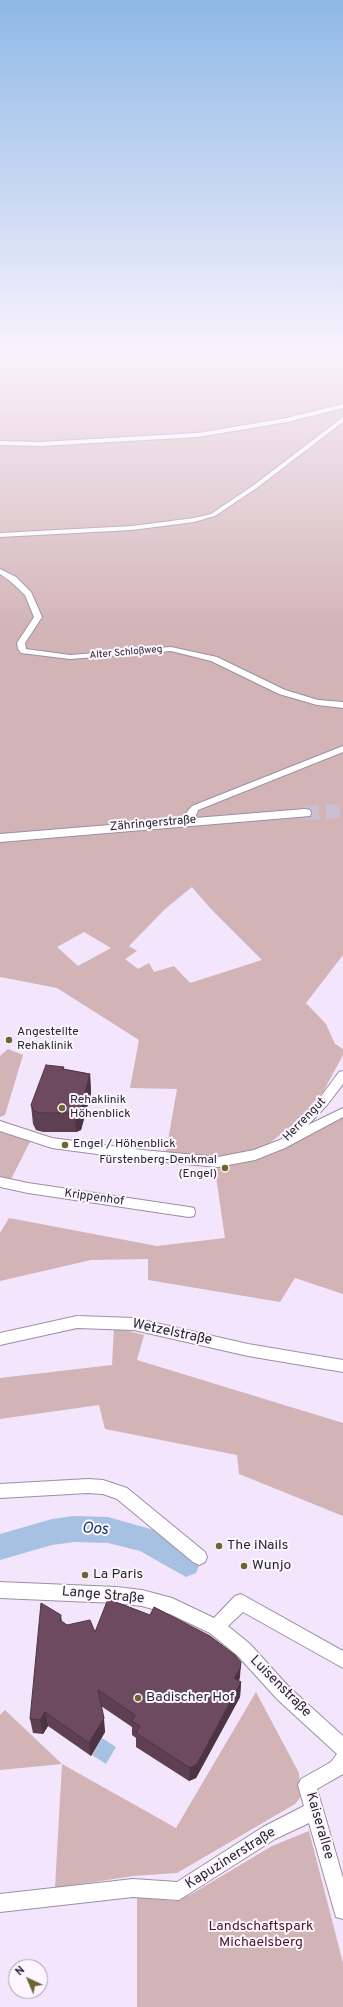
<!DOCTYPE html>
<meta charset="utf-8">
<style>
body{margin:0}
#map{position:relative;width:343px;height:2007px;overflow:hidden;background:#f3e5fb;font-family:Overpass,sans-serif}
canvas{display:block}
.north{position:absolute;left:8px;top:1959px;width:40px;height:40px;box-sizing:border-box;background:#fbf6ff;border:1px solid #a8a3ab;border-radius:50%;rotate:316deg;font-size:11px;font-weight:700;line-height:16px;text-align:center;color:#2b262e}
.north::after{content:'';display:block;margin:auto;width:14px;height:18px;background:#6f6430;clip-path:polygon(50% 0,100% 100%,50% 72%,0 100%)}
</style>
<div id="map">
<canvas width="343" height="2007"></canvas>
<div class="north">N</div>
</div>
<script>
const ctx = document.querySelector('canvas').getContext('2d');
ctx.lineJoin = 'round';
function fillPath(path, color) { ctx.fillStyle = color; ctx.fill(path, 'evenodd'); }
const toPath = rows => new Path2D(rows.map(r => 'M' + r).join(''));
function trace(path, color, width, dash) { ctx.strokeStyle = color; ctx.lineWidth = width; ctx.lineCap = dash ? 'butt' : 'round'; ctx.setLineDash(dash || []); ctx.stroke(path); }
function label(font, color, halo, rows, align = 'center') {
  ctx.font = font + ' Overpass,sans-serif'; ctx.lineWidth = 4; ctx.setLineDash([]); ctx.textBaseline = 'middle'; ctx.strokeStyle = halo; ctx.fillStyle = color; for (const [text, x, y, turn = 0] of rows) {
    ctx.save(); ctx.translate(x, y); ctx.rotate((+turn || 0) * Math.PI / 180); ctx.textAlign = isNaN(turn) ? turn : align; if (halo) ctx.strokeText(text, 0, 0); ctx.fillText(text, 0, 0); ctx.restore();
  }
}
fillPath(toPath([
 [0,353,343,353,343,955,306,1003,326,1024,335,1044,343,1049,343,1055,323,1092,291,1126,256,1154,343,1112,343,1294,295,1278,280,1302,148,1280,148,1259,91,1260,0,1281,0,1233,9,1218,157,1246,225,1238,216,1177,218,1162,251,1155,218,1156,166,1152,177,1089,130,1088,139,1040,57,988,0,977],
 [192,887,210,908,262,960,190,983,174,966,154,972,149,963,138,969,125,959,137,951,129,946,165,909],
 [84,932,111,948,78,966,57,947],
 [8,1049,23,1055,5,1115,0,1117,0,1056],
 [0,1130,32,1138,11,1179,0,1176],
 [114,1327,144,1335,137,1360,343,1423,343,1516,239,1474,237,1455,105,1429,99,1405,0,1419,0,1378,112,1365],
 [256,1692,299,1773,300,1798,295,1804,177,1873,133,1876,55,1888,62,1764,0,1770,0,1715,5,1710,62,1764,176,1828],
 [309,1831,343,1963,343,2007,137,2007,137,1897,175,1901,190,1895,272,1846]
]), '#d2b3b6');
fillPath(toPath([
 [102,1738,116,1747,106,1764,92,1755]
]), '#a7c1e3');
fillPath(toPath([
 [74,1516,108,1517,154,1530,196,1553,200,1563,196,1573,186,1577,140,1551,108,1543,74,1542,52,1545,0,1560,0,1534,52,1519,74,1516]
]), '#a7c1e3');
trace(toPath([
 [305,813,343,811]
]), '#cbbfd2', 14, [14, 7]);
const street = toPath([
 [343,404,343,408,287,422,198,437,40,446,0,445,0,441,40,442,198,433,287,418,343,404],
 [343,417,343,422,258,487,215,516,194,522,132,530,0,537,0,533,132,526,194,518,211,514,254,485,343,417],
 [0,569,16,577,31,592,42,617,25,643,26,649,70,655,171,647,217,657,285,690,318,700,343,702,343,708,317,705,279,694,211,661,171,651,70,659,21,653,18,649,17,643,34,617,25,595,10,581,0,574,0,569],
 [343,746,343,752,198,810,193,823,187,823,185,821,186,813,192,806,343,746],
 [343,1071,343,1084,327,1105,308,1125,343,1108,343,1117,285,1148,255,1160,218,1167,142,1160,52,1148,0,1131,0,1121,52,1138,142,1150,218,1157,254,1150,282,1139,284,1135,319,1099,339,1072,343,1071],
 [0,1177,28,1183,189,1207,194,1208,195,1212,194,1216,189,1217,28,1193,0,1187,0,1177],
 [77,1316,134,1318,248,1344,343,1360,343,1372,248,1356,134,1330,77,1328,0,1345,0,1333,77,1316],
 [88,1479,103,1480,127,1488,205,1552,207,1557,205,1562,199,1565,193,1562,117,1499,103,1494,88,1493,0,1498,0,1484,88,1479],
 [0,1582,116,1587,142,1590,172,1598,214,1618,235,1596,241,1594,343,1651,343,1668,243,1612,228,1626,250,1644,289,1687,343,1736,343,1774,317,1789,343,1878,343,1919,336,1917,334,1910,309,1823,275,1839,179,1900,133,1897,0,1912,0,1894,133,1879,177,1882,263,1827,304,1806,298,1785,301,1779,331,1762,337,1754,277,1699,238,1656,210,1633,170,1614,142,1606,116,1603,0,1598,0,1582]
]);
const secondary = toPath([
 [305,809,310,810,311,813,310,816,0,842,0,834,305,809]
]);
trace(street, '#9c8fa3', 2);
trace(secondary, '#9c8fa3', 2);
fillPath(street, '#fff');
fillPath(secondary, '#fff');
fillPath(toPath([
 [64,1067,64,1069,90,1074,91,1093,81,1130,76,1132,43,1132,36,1130,33,1124,31,1105],
 [61,1615,62,1622,67,1625,95,1632,241,1662,239,1681,241,1682,240,1697,196,1778,189,1781,136,1747,136,1738,132,1735,132,1727,101,1706,105,1732,91,1756,48,1726,43,1734,33,1733,30,1719]
]), '#5e4052');
fillPath(toPath([
 [90,1074,91,1093,81,1130,76,1132,75,1113],
 [241,1662,240,1677,238,1684,234,1678],
 [241,1682,240,1697,196,1778,189,1781,190,1768],
 [45,1712,48,1726,43,1734,40,1720],
 [104,1718,105,1732,91,1756,89,1743]
]), '#4c3442');
const building = toPath([
 [46,1065,64,1067,63,1069,90,1074,80,1111,75,1113,41,1113,34,1111,31,1105,46,1065],
 [108,1599,150,1615,154,1607,210,1636,235,1655,241,1662,240,1669,234,1678,241,1682,197,1764,190,1768,136,1733,140,1726,132,1721,135,1715,98,1690,104,1718,89,1743,45,1712,40,1720,30,1719,41,1603,61,1615,60,1620,67,1625,90,1620,95,1632,108,1599]
]);
fillPath(building, '#6d4a5f');
trace(building, '#4c3442', 1);
const sky = ctx.createLinearGradient(0, 0, 0, 634);
sky.addColorStop(0, '#8eb9e6');
sky.addColorStop(0.56, '#faf3fd');
sky.addColorStop(1, '#faf3fd00');
ctx.fillStyle = sky;
ctx.fillRect(0, 0, 343, 634);
for (const [x, y, r, color] of [
 [9,1040,4,"#6f6430"],
 [62,1108,4,"#6f6430"],
 [65,1145,4,"#6f6430"],
 [225,1168,4,"#6f6430"],
 [219,1546,4,"#6f6430"],
 [244,1566,4,"#6f6430"],
 [85,1575,4,"#6f6430"],
 [138,1698,4,"#6f6430"]
]) { const dot = new Path2D(); dot.arc(x, y, r, 0, 2 * Math.PI); ctx.fillStyle = color; ctx.fill(dot); trace(dot, '#fbf6ff', 1.5); }
label('10px', '#2b262e', '#fbf6ff', [
 ["Alter Schloßweg",126,653,-5]
]);
label('12px', '#2b262e', '#fbf6ff', [
 ["Zähringerstraße",153,824,-5],
 ["Herrengut",305,1120,-46],
 ["Krippenhof",94,1198,8]
]);
label('12px', '#2b262e', '#fbf6ff', [
 ["Angestellte",17,1033],
 ["Rehaklinik",17,1047],
 ["Rehaklinik",70,1101],
 ["Höhenblick",70,1115],
 ["Engel / Höhenblick",73,1145],
 ["Fürstenberg-Denkmal",217,1161,"right"],
 ["(Engel)",217,1175,"right"]
], 'left');
label('14px', '#2b262e', '#fbf6ff', [
 ["Wetzelstraße",172,1333,12],
 ["Lange Straße",103,1596,5],
 ["Luisenstraße",280,1687,45],
 ["Kaiserallee",319,1826,74],
 ["Kapuzinerstraße",231,1859,-32]
]);
label('14px', '#2b262e', '#fbf6ff', [
 ["The iNails",227,1546],
 ["Wunjo",252,1566],
 ["La Paris",93,1575],
 ["Badischer Hof",146,1698]
], 'left');
label('14px', '#4c1320', '#fbf6ff', [
 ["Landschaftspark",261,1927],
 ["Michaelsberg",261,1943]
]);
label('italic 16px', '#163863', '#fbf6ff', [
 ["Oos",95,1530,4]
]);
</script>
